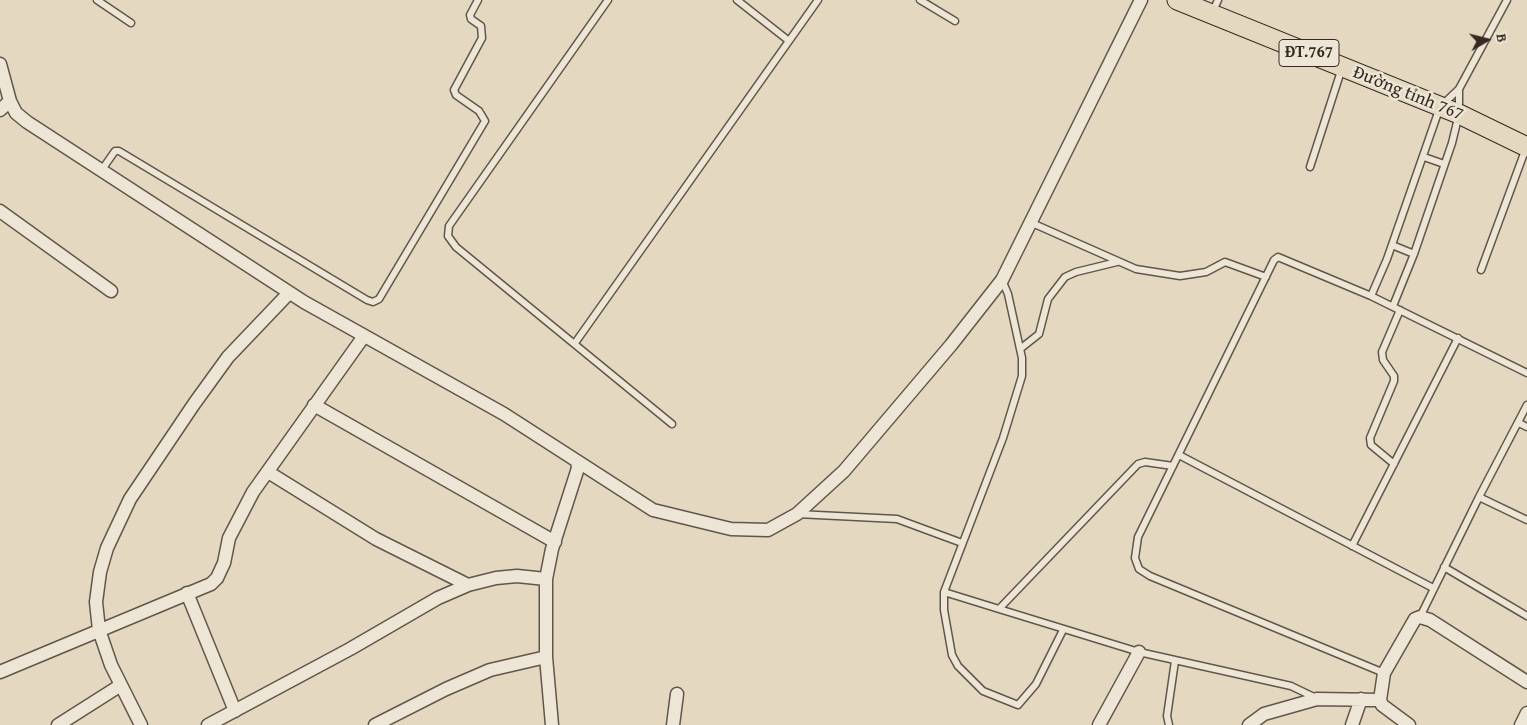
<!DOCTYPE html>
<meta charset="utf-8">
<style>
body{margin:0}
#map{position:relative;width:1527px;height:725px;overflow:hidden;background:#e4d9c0;font-family:"Gentium Book Plus",serif}
canvas{display:block}
.north{position:absolute;left:1462px;top:15px;width:50px;height:50px;-webkit-text-stroke:4px #ede6d6;paint-order:stroke;rotate:82deg;font-size:14px;font-weight:700;line-height:20px;text-align:center;color:#372922}
.north::after{content:'';display:block;margin:auto;width:18px;height:22px;background:#372922;clip-path:polygon(50% 0,100% 100%,50% 72%,0 100%)}
</style>
<div id="map">
<canvas width="1527" height="725"></canvas>
<div class="north">B</div>
</div>
<script>
const ctx = document.querySelector('canvas').getContext('2d');
ctx.lineJoin = 'round';
const toPath = rows => new Path2D(rows.map(r => 'M' + r).join(''));
function trace(path, color, width, dash) { ctx.strokeStyle = color; ctx.lineWidth = width; ctx.lineCap = dash ? 'butt' : 'round'; ctx.setLineDash(dash || []); ctx.stroke(path); }
function label(font, color, halo, rows, align = 'center') {
  ctx.font = font + ' "Gentium Book Plus",serif'; ctx.lineWidth = 5; ctx.setLineDash([]); ctx.textBaseline = 'middle'; ctx.strokeStyle = halo; ctx.fillStyle = color; for (const [text, x, y, turn = 0] of rows) {
    ctx.save(); ctx.translate(x, y); ctx.rotate((+turn || 0) * Math.PI / 180); ctx.textAlign = isNaN(turn) ? turn : align; if (halo) ctx.strokeText(text, 0, 0); ctx.fillText(text, 0, 0); ctx.restore();
  }
}
const service = toPath([
 [97,0,131,23],
 [608,0,449,226,448,236,456,247,672,424],
 [737,0,789,41],
 [920,0,955,21],
 [1212,13,1218,0],
 [1424,157,1444,164],
 [1310,167,1342,68],
 [101,171,115,151,119,151,367,300,373,302,379,299,485,121,479,111,456,95,454,90,482,38,481,26,471,19,470,15,478,0],
 [1032,223,1136,269,1180,276,1206,272,1225,262,1266,277],
 [1392,245,1414,254],
 [1481,270,1526,148],
 [1002,280,1008,294,1022,358,1022,376,1003,438,944,592,944,610,952,655,958,666,983,691,1018,705,1036,684,1063,630],
 [1371,296,1387,259,1440,107,1459,89,1507,0],
 [1393,306,1414,254,1452,143,1459,114,1459,89],
 [575,343,818,0],
 [1020,349,1039,334,1048,299,1065,277,1076,272,1117,262],
 [1519,423,1527,427],
 [1179,455,1433,588],
 [1394,464,1371,445,1370,438,1394,381,1394,376,1383,360,1382,352,1400,310],
 [1479,497,1527,520],
 [797,514,897,519,962,543],
 [1352,546,1458,338],
 [1444,567,1527,616],
 [944,592,999,609,1138,464,1145,462,1173,466],
 [999,609,1139,652,1291,686,1316,698],
 [1420,617,1479,497,1527,405],
 [1384,673,1150,576,1139,569,1135,558,1138,537,1274,260,1278,257,1371,296,1527,373],
 [1169,725,1167,716,1175,661]
]);
const minor = toPath([
 [0,64,10,101,16,113,27,122,304,302,504,414,577,461,578,468,552,549,546,579,546,657,552,725],
 [0,110,10,101],
 [0,211,111,291],
 [314,405,555,542],
 [577,461,653,510,731,529,768,530,797,514,844,471,951,345,1002,280,1141,0],
 [268,472,376,539,468,585],
 [187,593,235,711],
 [0,672,211,584,217,578,224,563,229,538,253,492,364,336],
 [58,725,121,685],
 [141,725,111,665,99,630,96,602,100,572,107,548,130,499,194,404,228,357,289,293],
 [208,725,350,649,438,598,468,585,496,578,517,576,546,579],
 [375,725,446,689,490,670,546,657],
 [673,725,677,694],
 [1099,725,1139,652],
 [1249,725,1264,714,1317,699,1380,700],
 [1352,725,1361,699],
 [1409,725,1382,705,1380,700,1384,673,1415,619,1420,617,1430,620,1527,682],
 [1521,725,1527,713]
]);
const primary = toPath([
 [1177,0,1459,114,1527,147]
]);
trace(service, '#62554a', 9);
trace(minor, '#62554a', 15);
trace(primary, '#372922', 21);
trace(service, '#ede6d6', 6);
trace(minor, '#ede6d6', 12);
trace(primary, '#e4d9c0', 19);
for (const [x, y, w] of [
 [1309,53,60]
]) { const box = new Path2D(); box.roundRect(x - w / 2, y - 13.5, w, 27, 4); ctx.fillStyle = '#ede6d6'; ctx.fill(box); trace(box, '#372922', 1); }
label('bold 16px', '#372922', null, [
 ["ĐT.767",1309,53]
]);
label('18px', '#372922', '#ede6d6', [
 ["Đường tỉnh 767",1408,94,22]
]);
</script>
